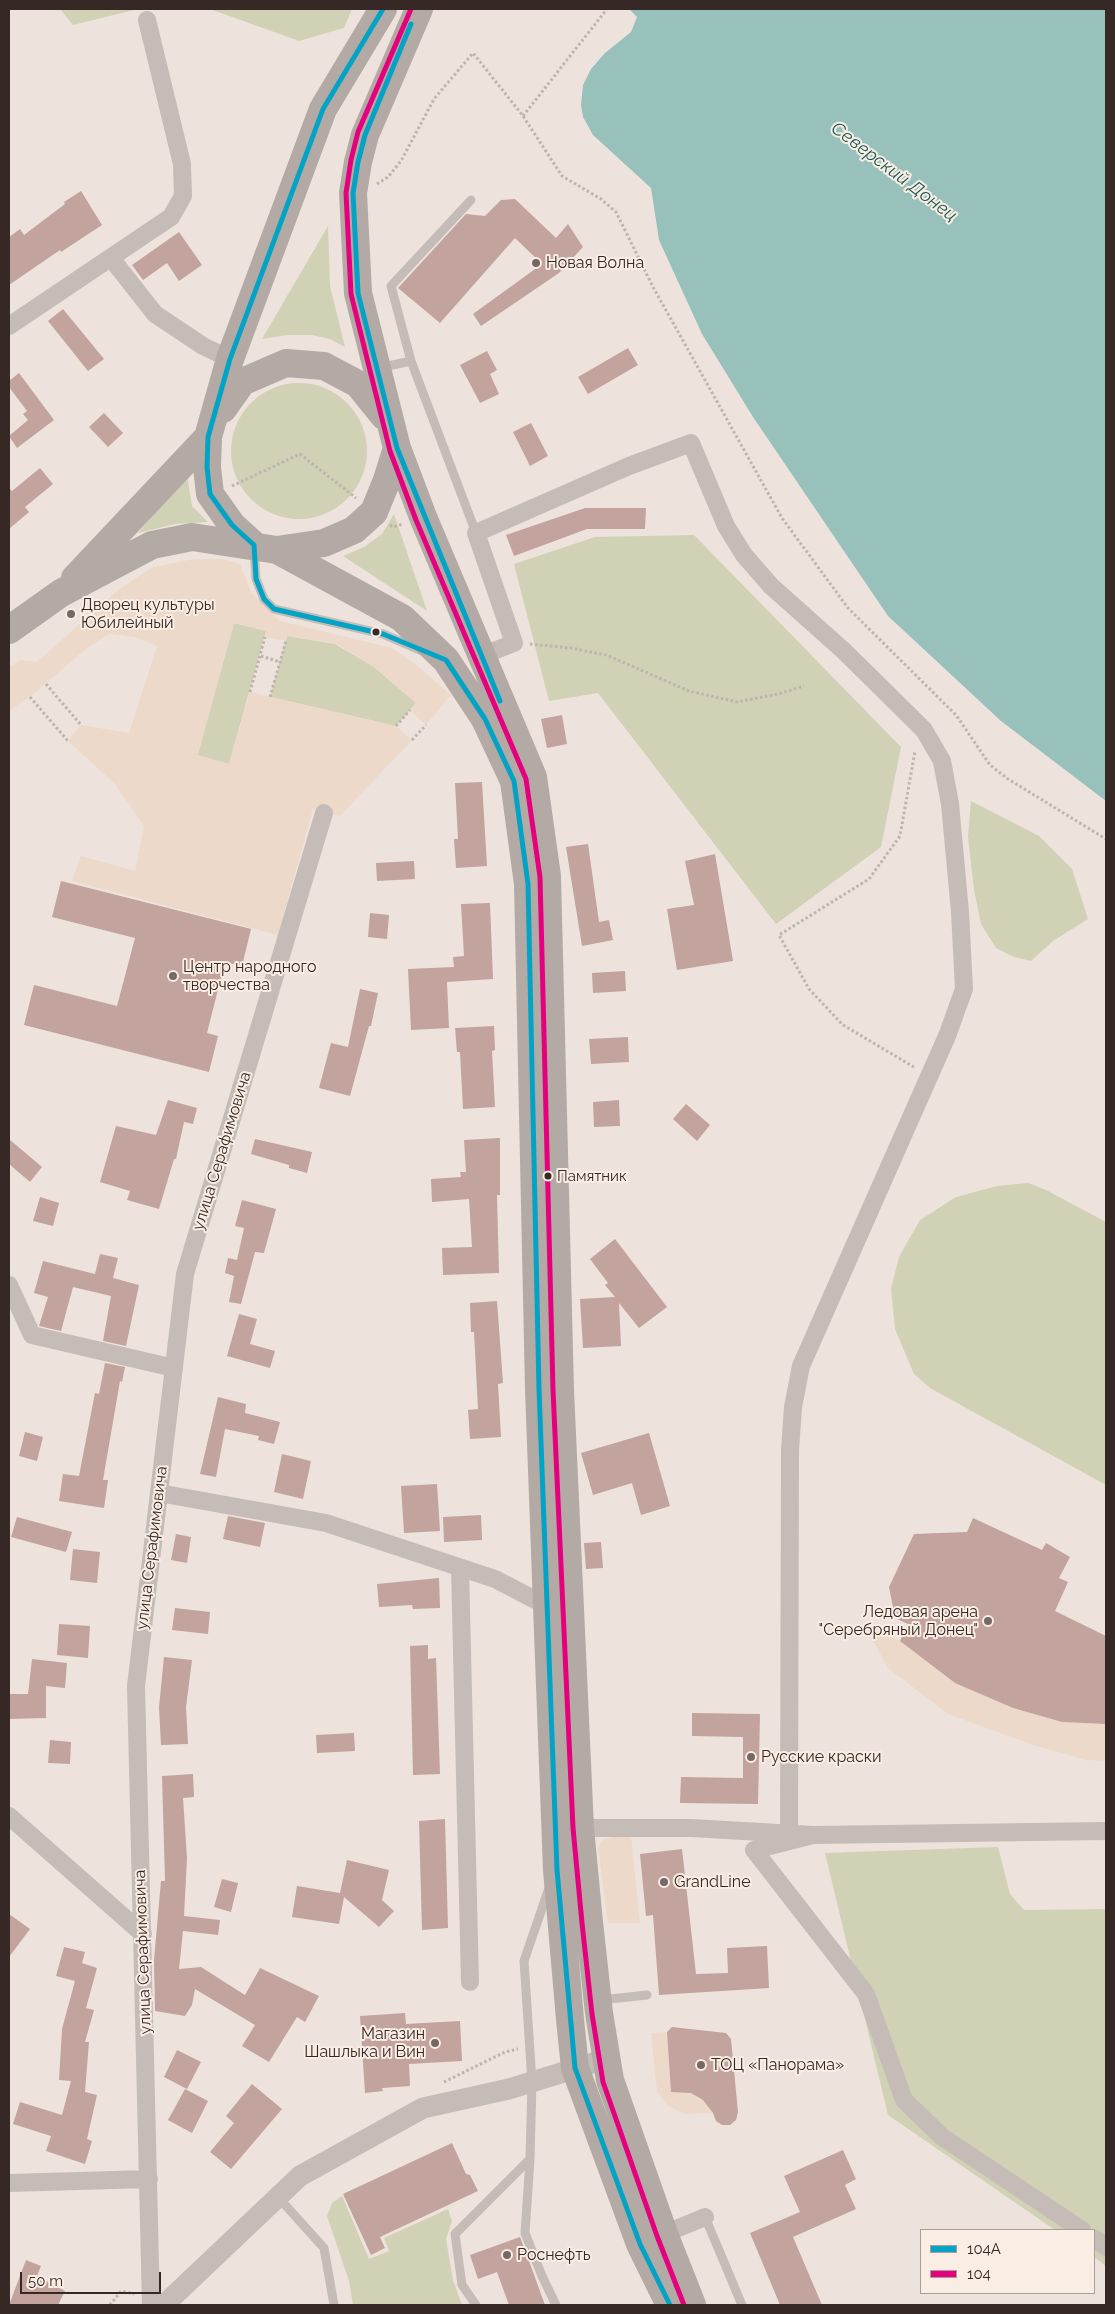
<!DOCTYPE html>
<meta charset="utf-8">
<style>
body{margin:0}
#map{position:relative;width:1115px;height:2314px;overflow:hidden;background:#ede3dc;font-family:Raleway,sans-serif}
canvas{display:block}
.frame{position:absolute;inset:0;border:10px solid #352825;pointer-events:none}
.legend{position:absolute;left:920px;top:2229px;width:175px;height:65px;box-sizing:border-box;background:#faede3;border:1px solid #ab9e97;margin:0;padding:6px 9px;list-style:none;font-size:15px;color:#352825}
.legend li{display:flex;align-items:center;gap:10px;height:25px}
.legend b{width:25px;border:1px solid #ab9e97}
.scale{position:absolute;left:20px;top:2272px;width:141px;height:22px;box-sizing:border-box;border:2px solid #352825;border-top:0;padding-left:6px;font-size:15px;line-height:18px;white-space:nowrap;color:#352825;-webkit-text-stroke:4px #faede3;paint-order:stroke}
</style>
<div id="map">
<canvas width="1115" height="2314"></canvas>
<div class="frame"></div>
<ul class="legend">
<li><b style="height:6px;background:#03a3c6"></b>104А</li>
<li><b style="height:6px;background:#e5007d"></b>104</li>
</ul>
<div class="scale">50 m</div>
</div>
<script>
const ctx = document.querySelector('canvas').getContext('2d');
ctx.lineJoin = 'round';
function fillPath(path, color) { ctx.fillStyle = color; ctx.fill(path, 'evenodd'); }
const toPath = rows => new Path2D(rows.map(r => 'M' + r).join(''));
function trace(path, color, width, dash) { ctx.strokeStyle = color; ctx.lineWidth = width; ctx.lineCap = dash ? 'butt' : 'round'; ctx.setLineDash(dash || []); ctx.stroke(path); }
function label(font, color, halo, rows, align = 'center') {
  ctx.font = font + ' Raleway,sans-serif'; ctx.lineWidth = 4; ctx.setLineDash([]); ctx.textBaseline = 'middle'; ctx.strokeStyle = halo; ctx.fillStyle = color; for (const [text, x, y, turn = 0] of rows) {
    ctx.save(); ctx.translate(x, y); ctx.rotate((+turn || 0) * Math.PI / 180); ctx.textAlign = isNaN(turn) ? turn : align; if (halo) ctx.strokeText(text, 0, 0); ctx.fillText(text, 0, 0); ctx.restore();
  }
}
fillPath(toPath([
 [60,9,138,9,73,25],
 [210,9,352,9,344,28,299,41],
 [328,226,330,286,345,347,330,339,312,335,287,335,262,339],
 '231 451a68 68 0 1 1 136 0a68 68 0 1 1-136 0Z',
 [187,475,192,506,208,522,175,524,138,533],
 [394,514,427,611,343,556,364,547,382,534],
 [694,535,901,747,881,847,776,924,598,693,549,701,514,564,595,537],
 [234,623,266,631,229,764,197,755],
 [287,636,335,644,374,667,416,703,396,726,270,697],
 [971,801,1039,836,1072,869,1088,919,1053,941,1031,961,1014,957,996,948,981,924,974,890,968,837],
 [1028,1183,1046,1190,1106,1222,1106,1485,930,1388,914,1374,895,1329,891,1289,899,1257,920,1220,956,1197,997,1186],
 [998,1847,1010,1894,1024,1910,1106,1909,1106,2266,1094,2257,1094,2230,1055,2230,888,2115,825,1853],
 [342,2196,369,2259,389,2251,384,2238,448,2209,452,2221,446,2239,453,2280,462,2305,353,2305,349,2281,327,2216,332,2203]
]), '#d0d1b5');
fillPath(toPath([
 [193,559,223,559,240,564,251,592,280,621,392,648,415,664,451,695,426,725,410,710,416,703,374,667,337,644,287,636,286,641,265,637,266,631,234,623,198,755,229,764,250,692,396,726,412,740,340,816,313,809,278,935,72,881,81,856,135,871,144,826,115,784,68,741,81,725,129,733,157,646,135,637,110,634,88,647,30,697,9,710,9,667,20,660,37,662,118,590,151,568],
 [865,1626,900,1641,955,1683,1013,1708,1062,1722,1106,1724,1106,1761,1086,1760,1033,1745,948,1714,888,1668],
 [612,1837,631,1837,640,1923,608,1923,598,1848,602,1841],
 [667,2032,671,2091,691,2093,703,2100,713,2113,685,2114,668,2106,657,2092,651,2033]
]), '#ecd9ca');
fillPath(toPath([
 [629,9,1106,9,1106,801,1001,721,888,616,753,417,702,334,659,240,651,188,593,135,583,117,581,105,583,85,591,69,605,53,631,32,637,17]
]), '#98c1bb');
fillPath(toPath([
 [81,191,102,225,61,252,60,250,9,285,9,237,20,229,24,235,65,204,64,202],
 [515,199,556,238,568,224,583,247,559,273,481,326,473,314,542,264,515,238,440,323,398,288,466,214,485,216,501,200],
 [179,232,202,265,179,281,167,263,143,280,132,265],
 [63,309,104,359,88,371,48,321],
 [628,348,638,365,588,394,578,377],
 [487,351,497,370,490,374,499,394,480,403,460,365],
 [19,373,54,420,17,448,9,436,28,420,23,414,27,411,9,387,9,381],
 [104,413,123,433,108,447,89,427],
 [531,423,548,456,530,466,513,432],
 [40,468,53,484,25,507,29,512,9,529,9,488,12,491],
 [585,508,646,508,645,529,587,529,514,556,506,535],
 [562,715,567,744,547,748,541,719],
 [482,782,487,866,456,868,454,839,458,839,455,783],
 [588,844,599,922,609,920,613,940,582,946,566,847],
 [715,854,733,961,677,970,667,909,694,905,685,861],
 [414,861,415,879,377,881,376,863],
 [61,881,251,929,242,966,225,962,207,1033,218,1036,209,1072,24,1025,34,985,117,1006,135,938,52,917],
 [490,903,493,979,447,982,449,1028,411,1030,408,969,454,967,453,957,464,956,461,904],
 [370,913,389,915,387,939,368,937],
 [625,971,626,991,593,993,592,973],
 [360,989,378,993,371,1026,369,1026,350,1096,319,1088,331,1043,348,1047],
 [494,1026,495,1050,492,1051,495,1107,463,1109,460,1052,457,1052,455,1028],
 [628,1037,629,1062,591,1064,589,1039],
 [168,1100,197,1108,193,1124,184,1122,176,1159,174,1159,159,1209,127,1200,130,1191,100,1182,116,1126,156,1135],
 [619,1100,620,1126,594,1127,593,1102],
 [686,1104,710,1125,697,1141,673,1119],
 [500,1138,500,1195,497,1195,499,1273,443,1275,442,1248,472,1247,469,1199,432,1202,431,1179,461,1177,460,1172,466,1172,464,1140],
 [9,1139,42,1167,30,1182,9,1164],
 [255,1139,312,1152,307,1173,289,1168,289,1165,251,1154],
 [40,1197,59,1203,53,1226,33,1221],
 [242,1200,276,1209,264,1253,255,1252,241,1304,229,1302,234,1276,225,1273,228,1258,237,1260,244,1228,235,1226],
 [615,1239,667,1307,639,1328,619,1303,621,1346,583,1348,580,1299,615,1297,605,1285,608,1283,590,1259],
 [100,1254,118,1258,113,1278,139,1285,126,1346,103,1341,111,1296,73,1287,61,1331,39,1326,48,1297,34,1293,43,1261,95,1274],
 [497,1301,503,1383,498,1384,501,1437,470,1439,468,1410,478,1409,474,1332,471,1332,470,1303],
 [239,1314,257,1319,250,1344,275,1351,270,1368,227,1356],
 [105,1363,125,1367,122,1382,120,1381,103,1480,108,1480,104,1508,59,1501,63,1474,79,1476,95,1393,99,1394],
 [218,1397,246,1404,245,1413,280,1422,274,1444,258,1440,259,1436,225,1429,216,1477,200,1474],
 [25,1432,43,1437,37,1461,19,1456],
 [649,1433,670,1506,641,1515,632,1483,593,1495,581,1453],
 [282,1454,311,1461,303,1499,274,1492],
 [437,1484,440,1531,404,1533,401,1486],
 [481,1515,482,1540,444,1542,443,1517],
 [228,1516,265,1523,260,1547,223,1539],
 [17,1517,72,1532,66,1552,11,1537],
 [973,1518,1042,1550,1046,1543,1070,1557,1059,1578,1068,1582,1055,1611,1106,1636,1106,1724,1062,1722,1013,1708,955,1683,900,1641,908,1624,895,1618,889,1587,914,1534,967,1532],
 [176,1534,191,1537,187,1563,171,1560],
 [601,1542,603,1568,586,1569,584,1543],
 [73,1549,100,1552,97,1583,70,1580],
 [439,1578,440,1608,413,1609,412,1605,379,1607,377,1584],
 [175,1608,210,1612,208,1634,172,1630],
 [59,1624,90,1626,88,1658,57,1655],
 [428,1645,428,1659,436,1658,440,1774,413,1775,410,1646],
 [164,1657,192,1660,186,1707,188,1744,161,1745,159,1707],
 [32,1659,67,1663,65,1688,46,1686,46,1718,9,1719,9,1694,28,1694],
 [692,1713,760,1714,758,1804,680,1803,681,1777,743,1778,743,1737,692,1736],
 [354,1733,355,1751,317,1753,316,1735],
 [50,1740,71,1742,70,1764,48,1763],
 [193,1774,194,1797,183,1798,187,1858,184,1916,220,1920,218,1935,183,1931,179,1969,201,1967,245,1995,260,1968,319,1996,305,2022,297,2017,269,2062,242,2046,255,2025,195,1989,192,2005,185,2016,155,2011,154,1960,161,1881,165,1881,162,1776],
 [445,1819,448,1928,422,1930,419,1821],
 [682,1849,696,1974,728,1973,727,1948,767,1946,769,1988,659,1995,653,1915,646,1916,640,1854],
 [347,1860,389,1870,382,1900,394,1911,379,1927,344,1897,339,1924,292,1917,297,1886,340,1893],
 [222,1879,238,1883,231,1912,214,1907],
 [9,1914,30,1929,9,1957],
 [64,1947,85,1952,82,1963,97,1968,86,2008,94,2010,85,2042,89,2042,85,2092,97,2095,87,2139,92,2141,85,2164,46,2151,51,2136,13,2124,20,2102,62,2115,71,2081,59,2080,62,2029,75,1981,56,1976],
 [405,2013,406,2024,460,2021,462,2061,409,2064,410,2086,382,2088,383,2091,365,2093,360,2016],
 [672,2027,726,2033,731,2039,738,2112,736,2120,730,2125,722,2125,716,2121,713,2113,703,2100,691,2093,671,2092,667,2032],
 [177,2050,201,2062,187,2089,164,2077],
 [252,2084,282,2109,231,2169,210,2152,234,2123,226,2116],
 [185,2089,208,2101,192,2133,168,2120],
 [452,2143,466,2174,470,2175,478,2191,380,2237,385,2248,371,2255,343,2194],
 [843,2150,856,2179,845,2185,856,2209,793,2237,822,2305,780,2305,750,2233,800,2212,784,2176],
 [520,2237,529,2261,545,2305,509,2305,497,2272,478,2279,470,2255],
 [26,2260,41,2266,37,2276,65,2291,58,2305,9,2305]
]), '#c2a39d');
trace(toPath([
 [523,116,607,9],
 [377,184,388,177,401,161,434,99,473,53,523,116,562,176,601,199,616,212,653,287,782,518,848,608,956,715,990,765,1008,779,1106,839],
 [232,486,300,454,356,498],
 [390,525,393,527,403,524],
 [530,644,571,648,606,655,689,691,737,702,778,694,804,686],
 [261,656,280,662],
 [46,684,81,725],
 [250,692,265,637],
 [30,697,68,741],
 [270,697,286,641],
 [396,726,410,710],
 [412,740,426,725],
 [914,1067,843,1025,809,989,779,935,869,879,900,836,915,751],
 [444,2082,505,2052,518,2049],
 [110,2305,121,2291,134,2294]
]), '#beb4af', 3, [2.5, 2.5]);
trace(toPath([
 [471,200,391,286,411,361,476,533],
 [379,368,411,361],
 [254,550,256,579,264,599,274,609,383,634,420,650],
 [600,2000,647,1995],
 [530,2159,525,2233,542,2276,556,2305],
 [278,2197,324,2248,334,2305],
 [705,2217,742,2305],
 [476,2305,462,2285,455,2234,530,2159,532,2082,524,1961,549,1888]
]), '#c5bcb7', 9);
trace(toPath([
 [111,258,155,314,203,346,230,359],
 [9,326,171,217,183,196,182,164,147,20],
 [481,656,514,643,476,533,629,466,691,443,726,526,744,555,771,586,844,651,924,730,942,761,950,804,960,912,964,989,947,1036,801,1366,793,1407,790,1450,789,1834],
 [9,1285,32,1335,174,1368],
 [159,1493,326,1523,495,1579,547,1606],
 [460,1568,470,1982],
 [9,1816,143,1934],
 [570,1828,691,1828,813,1835,1106,1831],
 [813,1835,754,1850,866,1994,904,2100,941,2136,1082,2230],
 [9,2183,149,2179],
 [664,2234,705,2217],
 [1094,2238,1106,2247],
 [151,2305,136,1686,185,1274,324,813]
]), '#c5bcb7', 18);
trace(toPath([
 [164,2305,300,2176,423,2108,509,2089,606,2059]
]), '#c5bcb7', 21);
trace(toPath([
 [419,9,365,135,358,162,353,193,358,293,397,448,423,517,533,777,547,876,560,1390,580,1828,589,1922,599,2013,610,2080,664,2234,692,2305],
 [223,409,242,382,286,363,324,366,358,384,384,416],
 [254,545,232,525,210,494,207,467,208,437,230,359,323,109,383,9],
 [277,550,324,543,354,530,374,512,387,480,397,448],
 [75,578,208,437],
 [9,630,61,593,152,545,192,537,277,550,402,618,446,660,485,719,514,781,528,884,539,1389,547,1606,557,1870,570,2019,575,2068,640,2244,670,2305]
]), '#b4aaa5', 28);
trace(toPath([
 [383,9,323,109,230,359,208,437,207,467,210,494,232,525,254,545,256,579,264,599,274,609,383,634,446,660,485,719,514,781,528,884,539,1389,557,1870,575,2068,640,2244,670,2305],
 [411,24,365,135,358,162,353,193,358,293,397,448,500,701]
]), '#03a3c6', 5);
trace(toPath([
 [411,9,358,132,351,160,346,193,351,294,390,451,416,520,526,779,540,877,553,1390,573,1828,582,1923,592,2014,603,2082,657,2236,684,2305]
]), '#e5007d', 5);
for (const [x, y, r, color] of [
 [536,263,5,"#756965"],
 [71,614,5,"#756965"],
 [376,632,4.5,"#352825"],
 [173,976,5,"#756965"],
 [548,1176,4.5,"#352825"],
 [988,1621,5,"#756965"],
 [751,1757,5,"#756965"],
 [664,1882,5,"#756965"],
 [435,2043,5,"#756965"],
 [701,2065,5,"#756965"],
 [507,2255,5,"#756965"]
]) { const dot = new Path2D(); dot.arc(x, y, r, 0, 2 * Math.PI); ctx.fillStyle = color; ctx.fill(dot); trace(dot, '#faede3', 2); }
label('15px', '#352825', '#faede3', [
 ["Памятник",557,1176]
], 'left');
label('16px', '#352825', '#faede3', [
 ["Новая Волна",546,263],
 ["Дворец культуры",81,605],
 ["Юбилейный",81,623],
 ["Центр народного",183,967],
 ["творчества",183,985],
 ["Ледовая арена",978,1612,"right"],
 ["\"Серебряный Донец\"",978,1630,"right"],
 ["Русские краски",761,1757],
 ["GrandLine",674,1882],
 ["Магазин",425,2034,"right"],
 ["Шашлыка и Вин",425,2052,"right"],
 ["ТОЦ «Панорама»",711,2065],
 ["Роснефть",517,2255]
], 'left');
label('16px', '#352825', '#faede3', [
 ["улица Серафимовича",222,1151,-73],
 ["улица Серафимовича",152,1548,-83],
 ["улица Серафимовича",143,1952,-92]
]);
label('italic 18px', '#175a56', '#faede3', [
 ["Северский Донец",894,172,37]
]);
</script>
